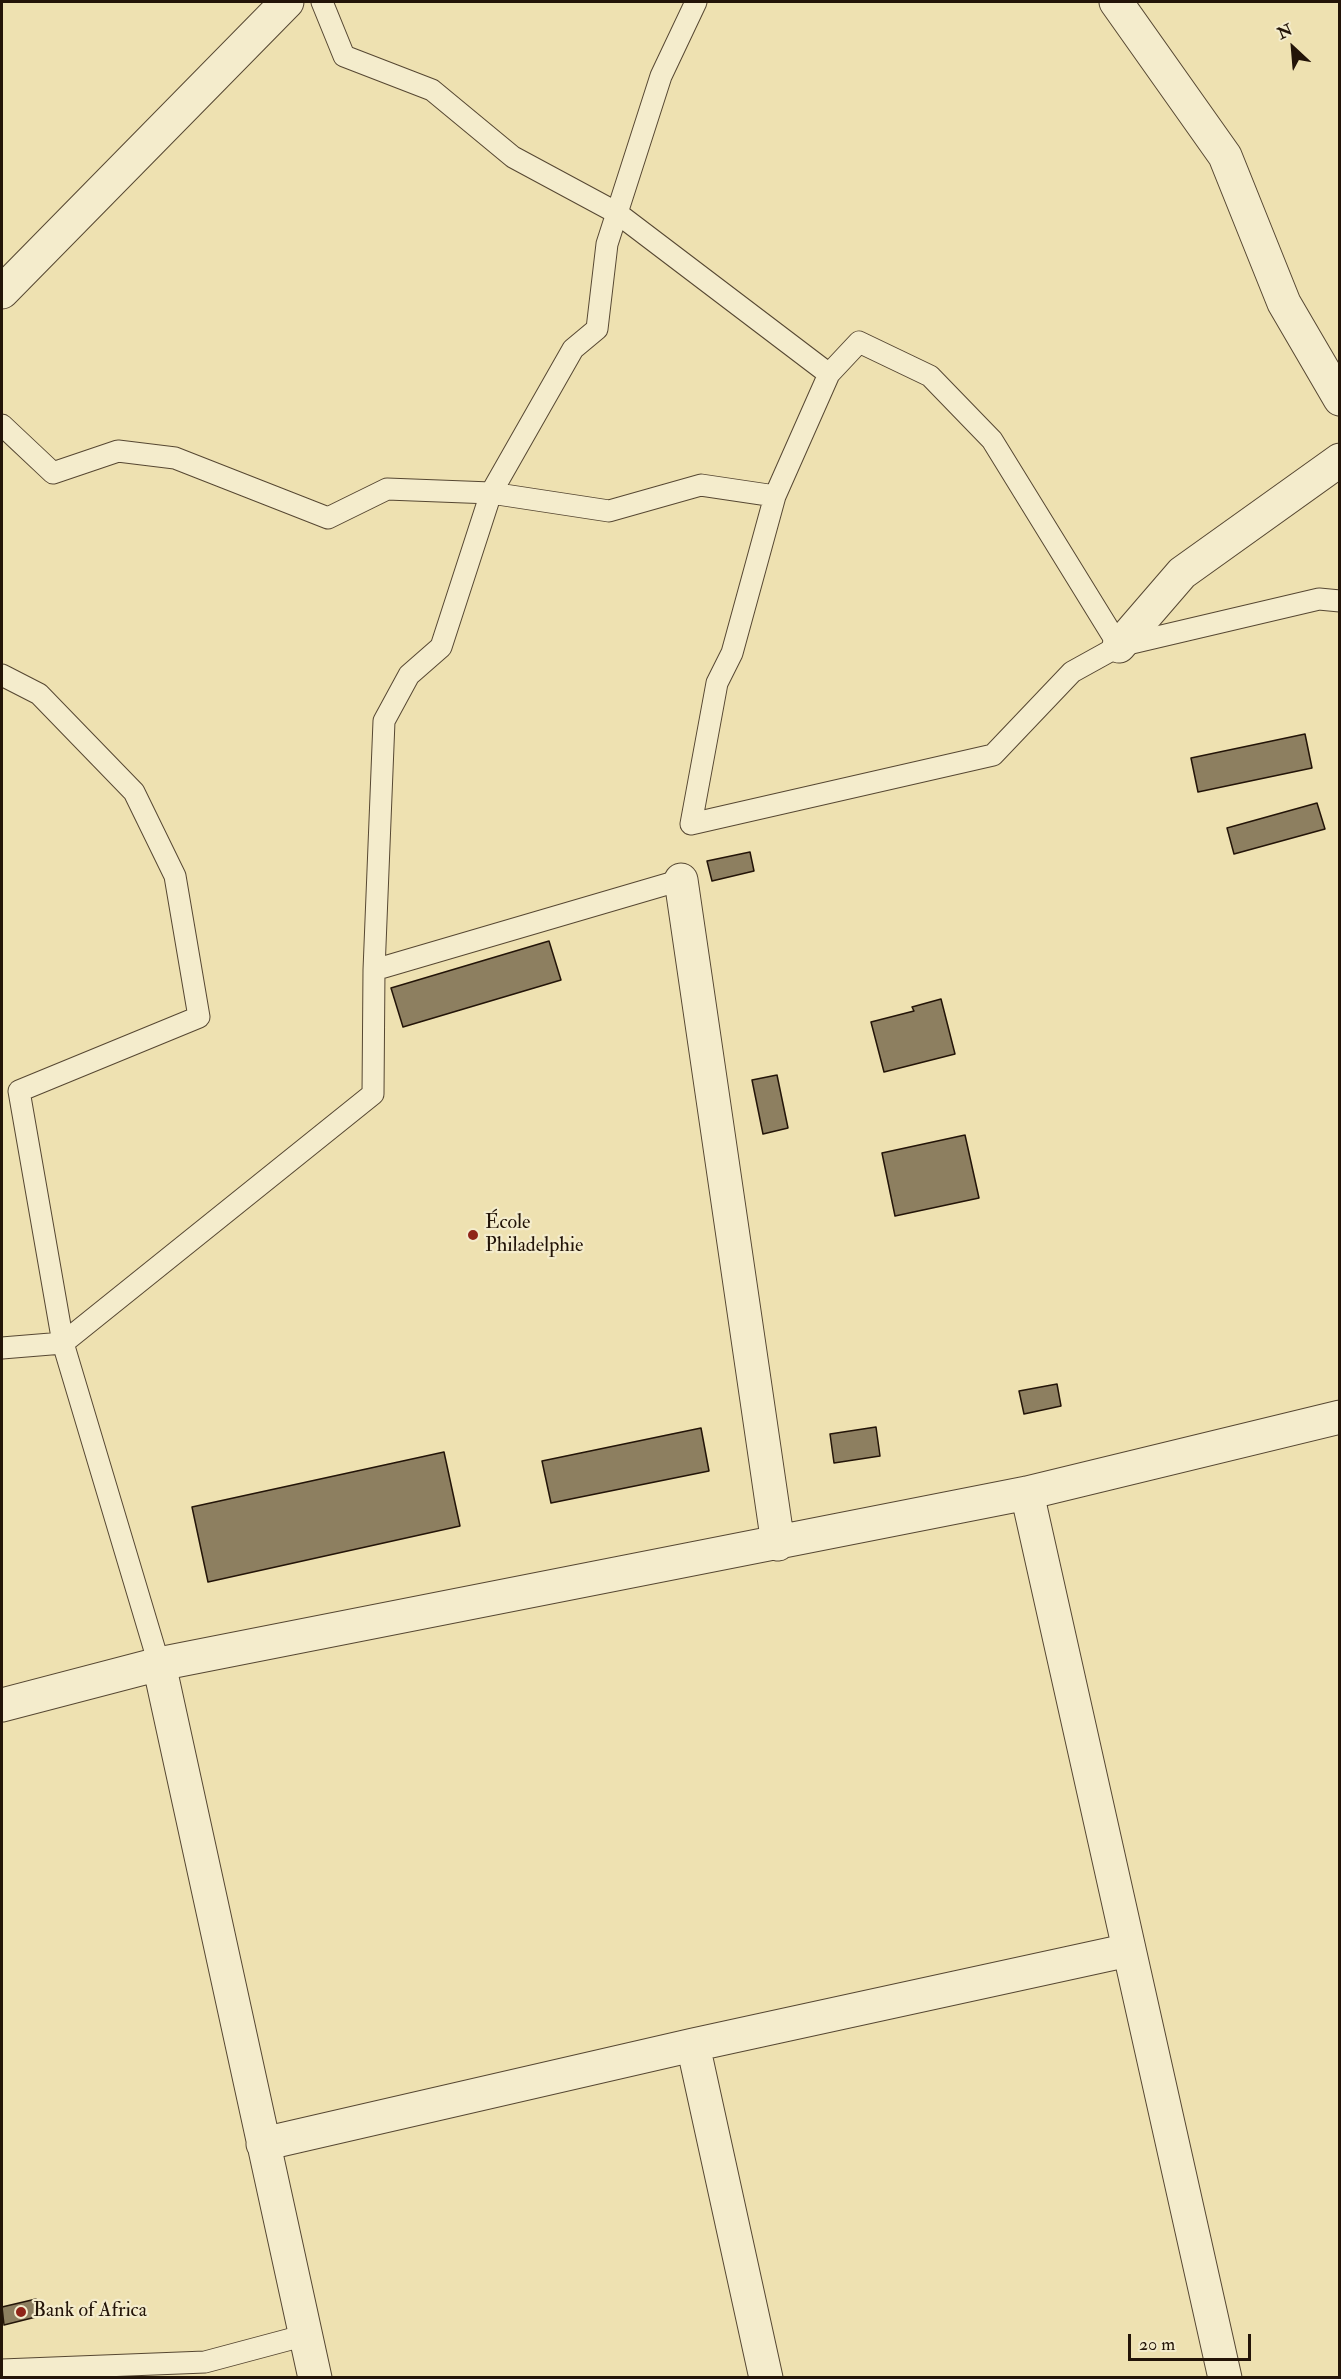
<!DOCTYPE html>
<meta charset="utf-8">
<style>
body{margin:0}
#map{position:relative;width:1341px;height:2379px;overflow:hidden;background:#eee1b1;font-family:"IM FELL Double Pica",serif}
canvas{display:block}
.frame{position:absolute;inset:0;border:3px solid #231408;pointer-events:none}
.north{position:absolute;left:1263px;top:18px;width:60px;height:60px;-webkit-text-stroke:4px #f4eccc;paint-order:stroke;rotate:334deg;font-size:16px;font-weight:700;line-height:24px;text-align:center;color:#231408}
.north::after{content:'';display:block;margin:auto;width:21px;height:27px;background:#231408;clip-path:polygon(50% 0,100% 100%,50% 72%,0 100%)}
.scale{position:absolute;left:1128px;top:2334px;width:123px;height:27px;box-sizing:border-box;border:3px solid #231408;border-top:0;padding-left:8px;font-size:18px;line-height:21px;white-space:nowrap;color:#231408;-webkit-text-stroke:4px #f4eccc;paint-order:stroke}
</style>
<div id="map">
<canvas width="1341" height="2379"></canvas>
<div class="frame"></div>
<div class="north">N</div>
<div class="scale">20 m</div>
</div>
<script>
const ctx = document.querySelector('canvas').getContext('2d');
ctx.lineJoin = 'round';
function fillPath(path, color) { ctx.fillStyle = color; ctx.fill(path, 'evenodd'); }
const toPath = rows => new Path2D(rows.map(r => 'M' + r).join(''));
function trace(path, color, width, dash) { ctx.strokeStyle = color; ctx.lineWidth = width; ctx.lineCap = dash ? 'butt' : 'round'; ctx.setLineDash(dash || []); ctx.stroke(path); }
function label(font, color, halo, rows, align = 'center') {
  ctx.font = font + ' "IM FELL Double Pica",serif'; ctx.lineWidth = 4.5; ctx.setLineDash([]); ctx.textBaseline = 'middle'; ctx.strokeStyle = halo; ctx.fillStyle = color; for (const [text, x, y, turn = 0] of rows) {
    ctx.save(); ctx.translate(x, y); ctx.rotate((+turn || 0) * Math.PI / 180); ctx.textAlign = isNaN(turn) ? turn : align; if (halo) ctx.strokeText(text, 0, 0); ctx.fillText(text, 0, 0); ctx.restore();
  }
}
const building = toPath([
 [1305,734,1312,768,1198,792,1191,758,1305,734],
 [1317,803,1325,829,1234,854,1227,828,1317,803],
 [750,852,754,871,712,881,707,861,750,852],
 [549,941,561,980,403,1027,391,988,549,941],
 [941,999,955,1054,884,1072,871,1022,914,1011,912,1007,941,999],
 [777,1075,788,1128,763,1134,752,1080,777,1075],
 [965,1135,979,1198,895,1216,882,1153,965,1135],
 [1057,1384,1061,1406,1024,1414,1019,1391,1057,1384],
 [876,1427,880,1456,834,1463,830,1434,876,1427],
 [701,1428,709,1471,551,1503,542,1461,701,1428],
 [444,1452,460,1526,208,1582,192,1507,444,1452],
 [36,2299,40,2316,4,2325,2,2307,36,2299]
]);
fillPath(building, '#8d7f60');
trace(building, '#231408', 1.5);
const service = toPath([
 [322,2,344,56,432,90,513,157,617,213,829,374],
 [2,425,53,473,118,451,175,458,328,518,387,489,491,493,609,511,701,485,775,496],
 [1119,646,992,440,930,376,859,342,829,374,775,496,732,653,717,683,691,824,993,755,1072,672,1119,646,1319,599,1340,601],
 [2,675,39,694,134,792,175,876,199,1017,19,1091,63,1343,2,1348],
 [374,970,681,880],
 [159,1664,63,1343,373,1094,374,970,384,721,409,675,441,647,491,493,573,349,597,329,607,244,661,76,696,2],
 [2,2370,205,2362,306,2335]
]);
const minor = toPath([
 [1116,2,1225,156,1284,303,1340,399],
 [2,292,287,2],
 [1119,646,1182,573,1340,460],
 [681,880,778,1544],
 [1027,1493,1225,2378],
 [159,1664,315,2378],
 [2,1705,159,1664,1027,1493,1340,1417],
 [693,2045,766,2378],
 [263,2144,693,2045,1129,1950]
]);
trace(service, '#564732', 23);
trace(minor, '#564732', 35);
trace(service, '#f4eccc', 21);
trace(minor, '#f4eccc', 33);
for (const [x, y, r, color] of [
 [473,1235,6,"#8f2418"],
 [21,2312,6,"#8f2418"]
]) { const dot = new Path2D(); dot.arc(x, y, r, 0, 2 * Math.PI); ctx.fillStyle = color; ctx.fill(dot); trace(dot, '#f4eccc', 2); }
label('20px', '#231408', '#f4eccc', [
 ["École",485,1224],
 ["Philadelphie",485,1247],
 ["Bank of Africa",33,2312]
], 'left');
</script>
